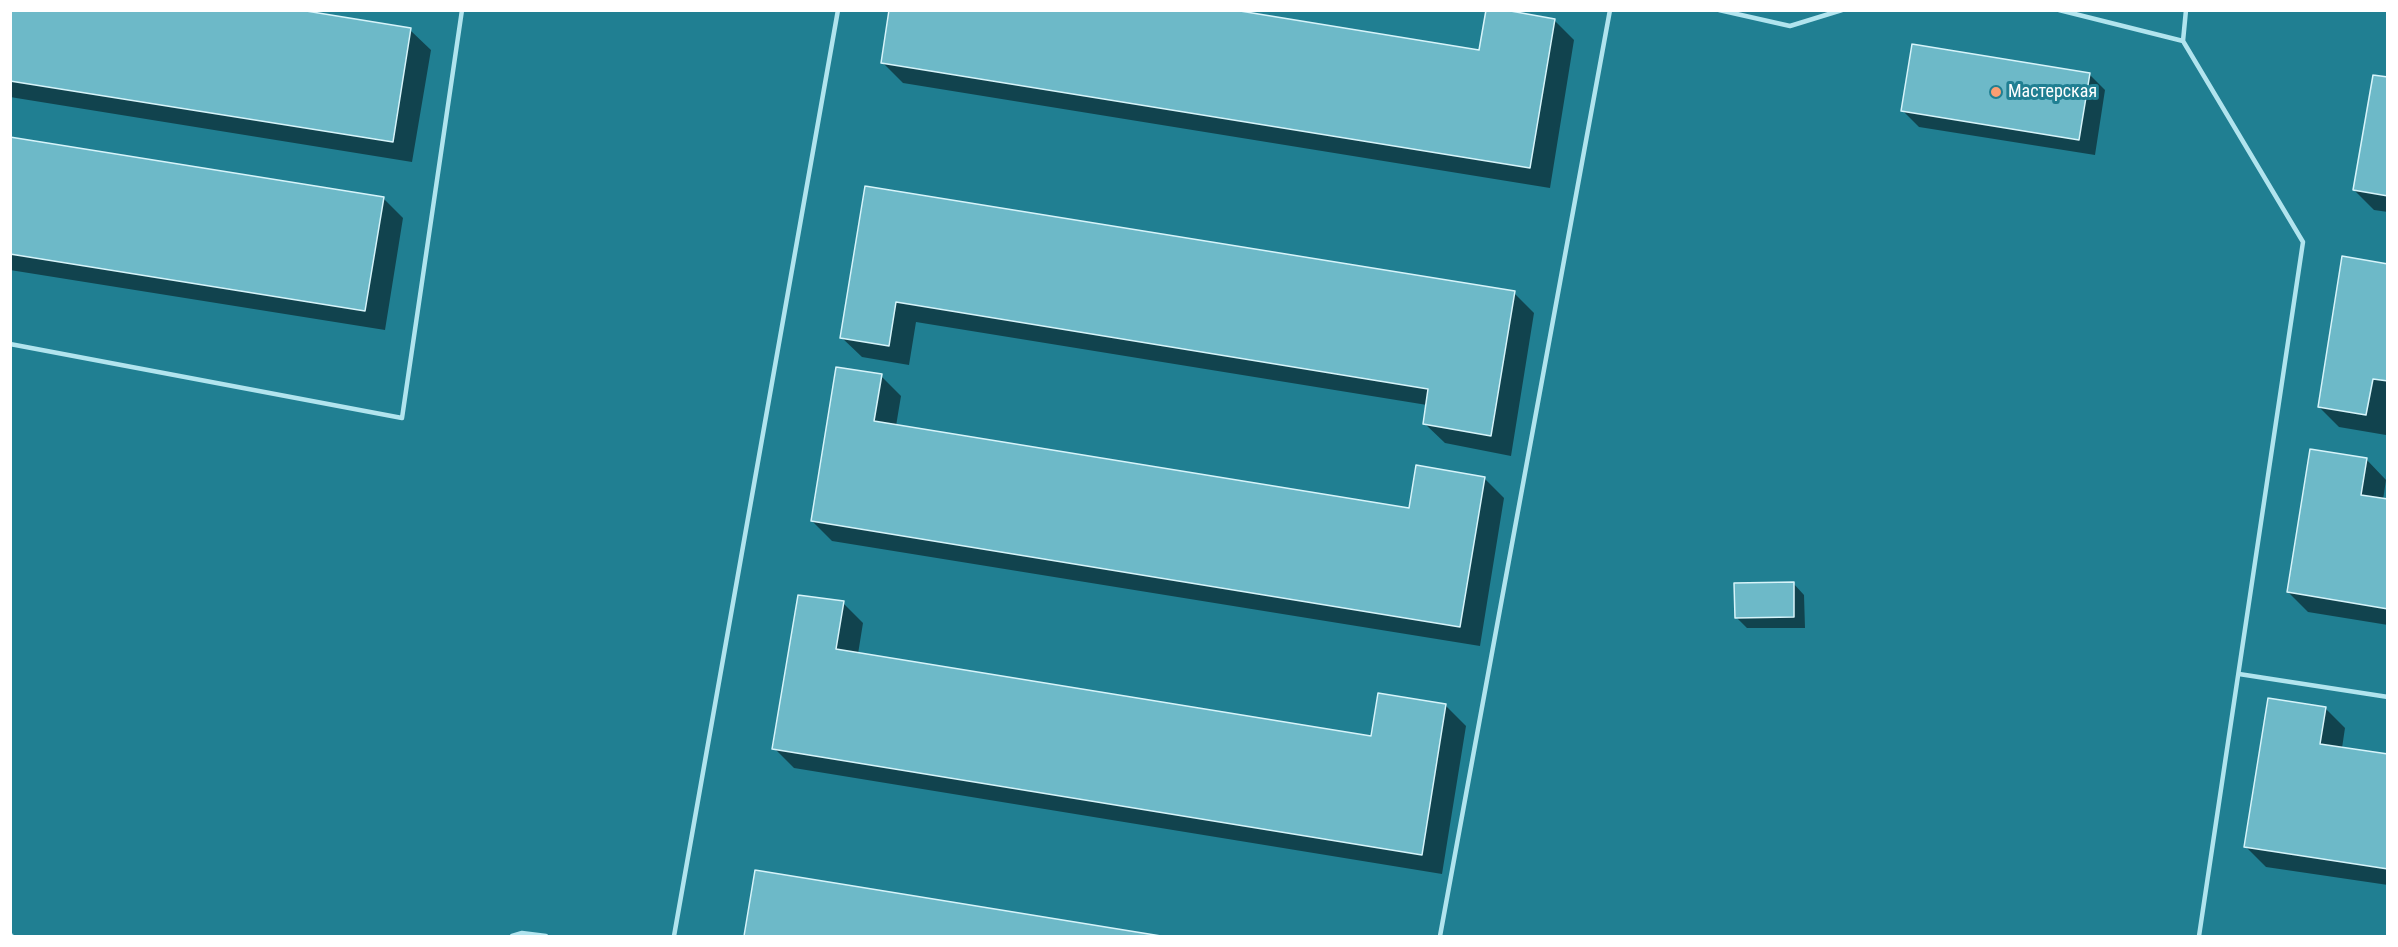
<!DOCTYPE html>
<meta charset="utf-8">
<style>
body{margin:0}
#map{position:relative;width:2398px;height:947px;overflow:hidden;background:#207f92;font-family:"Roboto Condensed",sans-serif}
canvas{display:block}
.frame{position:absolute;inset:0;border:12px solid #fff;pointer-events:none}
</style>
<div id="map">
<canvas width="2398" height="947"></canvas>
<div class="frame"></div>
</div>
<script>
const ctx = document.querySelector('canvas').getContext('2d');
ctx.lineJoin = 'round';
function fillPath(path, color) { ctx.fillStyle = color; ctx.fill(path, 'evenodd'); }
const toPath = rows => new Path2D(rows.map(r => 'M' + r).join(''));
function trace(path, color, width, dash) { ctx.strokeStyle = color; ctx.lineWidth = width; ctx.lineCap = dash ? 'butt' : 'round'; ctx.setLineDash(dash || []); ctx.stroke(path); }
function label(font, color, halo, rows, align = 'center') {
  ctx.font = font + ' "Roboto Condensed",sans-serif'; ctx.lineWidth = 6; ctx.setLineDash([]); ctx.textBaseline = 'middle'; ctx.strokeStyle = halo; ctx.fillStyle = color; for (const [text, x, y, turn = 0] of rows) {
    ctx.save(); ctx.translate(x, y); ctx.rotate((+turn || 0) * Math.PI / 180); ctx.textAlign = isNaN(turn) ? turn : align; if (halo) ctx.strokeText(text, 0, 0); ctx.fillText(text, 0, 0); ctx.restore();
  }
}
fillPath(toPath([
 [10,10,410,30,431,50,412,162,10,97],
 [1554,20,1574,40,1550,188,903,83,883,63,1480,52],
 [2089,74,2105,90,2095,155,1919,127,1903,111],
 [2388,79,2388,212,2374,210,2354,190],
 [10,138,383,198,403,218,385,330,10,270],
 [867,188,1514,293,1534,313,1511,456,1445,443,1424,423,1427,405,916,322,909,365,862,357,841,337],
 [2388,265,2388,427,2386,435,2339,427,2319,407],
 [881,376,901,396,896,426,1410,510,1484,478,1504,498,1480,646,832,541,812,521],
 [2366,459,2386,480,2383,500,2388,500,2388,625,2308,612,2288,592],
 [1793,583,1804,595,1805,628,1747,628,1736,617],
 [843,603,863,623,858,654,1372,738,1446,706,1466,726,1442,874,794,768,774,748],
 [2325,708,2345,728,2342,748,2388,755,2388,885,2266,867,2246,847],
 [756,872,1152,936,746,936]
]), '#0007');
const building = toPath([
 [10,10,300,10,411,28,393,142,10,81,10,10],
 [889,10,1234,10,1479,50,1486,10,1505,10,1555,19,1530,168,881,63,889,10],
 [1912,44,2090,73,2079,140,1901,111,1912,44],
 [2373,75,2388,77,2388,196,2353,190,2373,75],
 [10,137,384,197,365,311,10,254,10,137],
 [865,186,1515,291,1491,436,1423,424,1428,389,896,302,889,346,840,338,865,186],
 [2342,256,2388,264,2388,381,2373,379,2366,415,2318,407,2342,256],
 [836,367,882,374,874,421,1409,508,1416,465,1485,477,1460,627,811,521,836,367],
 [2310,449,2367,458,2361,495,2388,499,2388,609,2287,592,2310,449],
 [1794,582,1794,617,1735,618,1734,583,1794,582],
 [798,595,844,601,836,649,1371,736,1378,693,1446,704,1422,855,772,749,798,595],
 [2268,698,2326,707,2320,744,2388,754,2388,869,2244,847,2268,698],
 [755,870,1161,936,744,936,755,870]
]);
fillPath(building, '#6db9c8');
trace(building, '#d7f4fa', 1.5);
trace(toPath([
 [10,935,13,936]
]), '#b1e4ee', 4, [3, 4.5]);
trace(toPath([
 [1719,10,1790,26,1842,10],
 [2059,10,2183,41,2303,242,2199,936],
 [2183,41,2186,10],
 [10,344,402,418,462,10],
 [2239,674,2388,697],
 [512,936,522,933,546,936],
 [674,936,838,10],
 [1440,936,1610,10]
]), '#b1e4ee', 4.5);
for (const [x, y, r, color] of [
 [1996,92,6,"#fb9e72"]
]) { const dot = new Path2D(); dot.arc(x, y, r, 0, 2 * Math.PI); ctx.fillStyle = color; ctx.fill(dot); trace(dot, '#207f92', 2); }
label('18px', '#fff', '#207f92', [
 ["Мастерская",2008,92]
], 'left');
</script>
